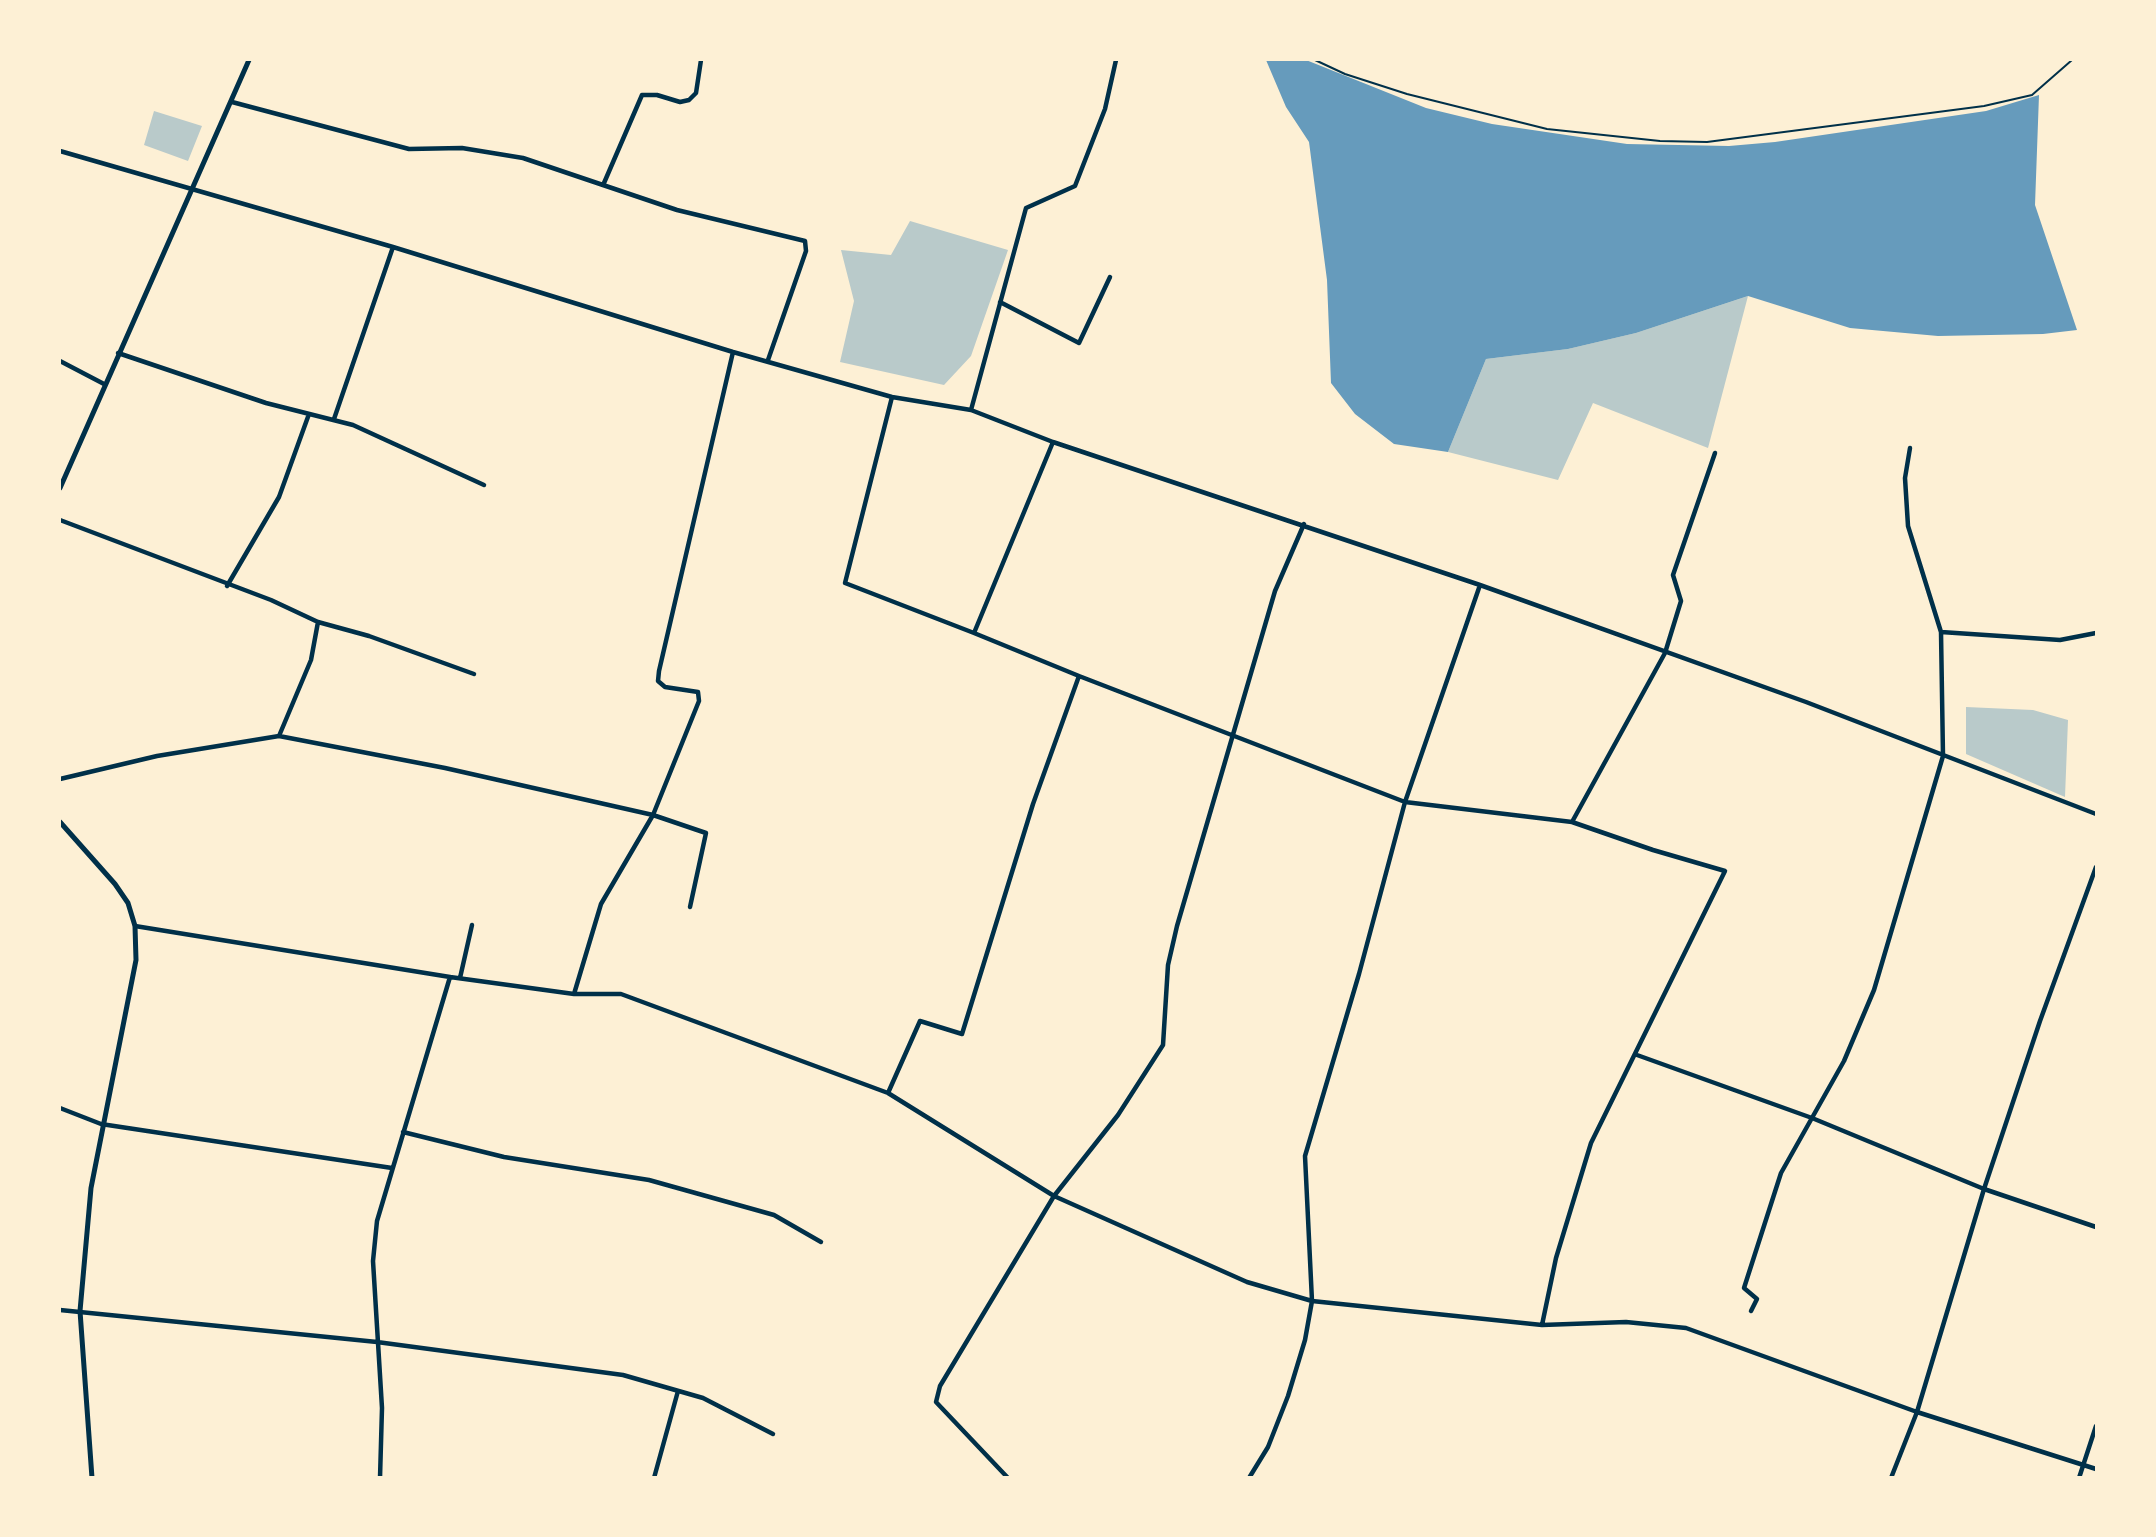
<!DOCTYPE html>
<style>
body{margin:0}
#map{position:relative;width:2156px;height:1537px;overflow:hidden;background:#fdf0d5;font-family:"IBM Plex Sans",sans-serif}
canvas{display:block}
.frame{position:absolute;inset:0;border:61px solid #fdf0d5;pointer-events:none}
</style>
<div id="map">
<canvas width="2156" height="1537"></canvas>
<div class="frame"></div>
</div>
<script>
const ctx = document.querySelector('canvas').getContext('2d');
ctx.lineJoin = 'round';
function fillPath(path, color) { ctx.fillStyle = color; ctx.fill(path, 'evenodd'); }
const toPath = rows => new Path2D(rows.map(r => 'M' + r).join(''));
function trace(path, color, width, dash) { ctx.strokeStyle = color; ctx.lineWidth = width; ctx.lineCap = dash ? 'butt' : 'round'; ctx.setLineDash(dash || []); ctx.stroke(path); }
fillPath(toPath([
 [154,111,202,126,188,161,144,145],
 [910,221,1008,250,971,356,944,385,840,362,854,301,841,250,891,255],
 [1748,296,1708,448,1593,403,1558,480,1448,452,1486,359,1568,349,1636,333],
 [1966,707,2033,710,2068,720,2065,797,1966,754]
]), '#b9caca');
fillPath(toPath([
 [1266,60,1306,60,1426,108,1492,124,1627,144,1729,146,1775,142,1986,111,2039,95,2035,205,2077,330,2043,334,1938,336,1850,328,1748,296,1636,333,1568,349,1486,359,1448,452,1394,444,1355,414,1331,383,1327,280,1309,142,1286,107]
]), '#669bbc');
trace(toPath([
 [1315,60,1345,74,1407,94,1547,129,1660,141,1707,142,1984,106,2032,95,2072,60]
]), '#003049', 2);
trace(toPath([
 [232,102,409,149,462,148,523,158,677,210,805,241,806,251,768,360],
 [60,151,393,247,733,352,892,397,971,410,1053,442,1480,585,1806,702,2096,814],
 [604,183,642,95,657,95,680,102,689,100,696,93,701,60],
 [1000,302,1079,343,1110,277],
 [118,353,266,403,353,425,484,485],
 [60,361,104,384],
 [892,397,845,583,974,633],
 [971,410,1026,208,1075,186,1105,109,1116,60],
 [334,419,393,247],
 [60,520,271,600,318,622,369,636,474,674],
 [1304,524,1275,591,1177,926,1168,965,1163,1045,1118,1115,1054,1196,1247,1282,1312,1301,1542,1325,1626,1322,1686,1328,1917,1412,2096,1469],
 [227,586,279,497,309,414],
 [1941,632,2060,640,2096,633],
 [1079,676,1405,802,1572,822,1665,653,1681,601,1673,575,1715,453],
 [279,736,311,660,318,622],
 [60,779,157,756,279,736,445,768,653,815,706,833,690,907],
 [135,926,450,977,574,994,621,994,888,1093,920,1021,962,1034,1033,804,1079,676,974,633,1053,442],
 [460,978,472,925],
 [574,994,601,904,653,815,699,701,698,692,665,687,658,681,659,671,733,352],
 [1637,1055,1812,1118,1984,1189,2096,1227],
 [888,1093,1054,1196,940,1386,936,1402,1008,1478],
 [60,1108,101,1124,392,1168],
 [403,1132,504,1157,649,1180,774,1215,821,1242],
 [60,1310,377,1342,623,1375,703,1398,773,1434],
 [1751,1311,1757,1299,1744,1288,1781,1173,1844,1061,1874,990,1943,756,1941,632,1908,526,1905,478,1910,448],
 [1542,1325,1556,1258,1591,1143,1725,871,1653,850,1572,822],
 [380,1478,382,1408,373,1261,377,1221,450,977],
 [654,1478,678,1391],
 [1249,1478,1268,1447,1288,1396,1305,1340,1312,1301,1305,1156,1359,974,1405,802,1480,585],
 [1891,1478,1917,1412,1984,1189,2040,1021,2096,867],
 [2079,1478,2096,1426]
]), '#003049', 4.5);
trace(toPath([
 [60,488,249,60],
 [60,822,115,884,128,903,135,926,136,960,91,1188,80,1311,92,1478]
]), '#003049', 5);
</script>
